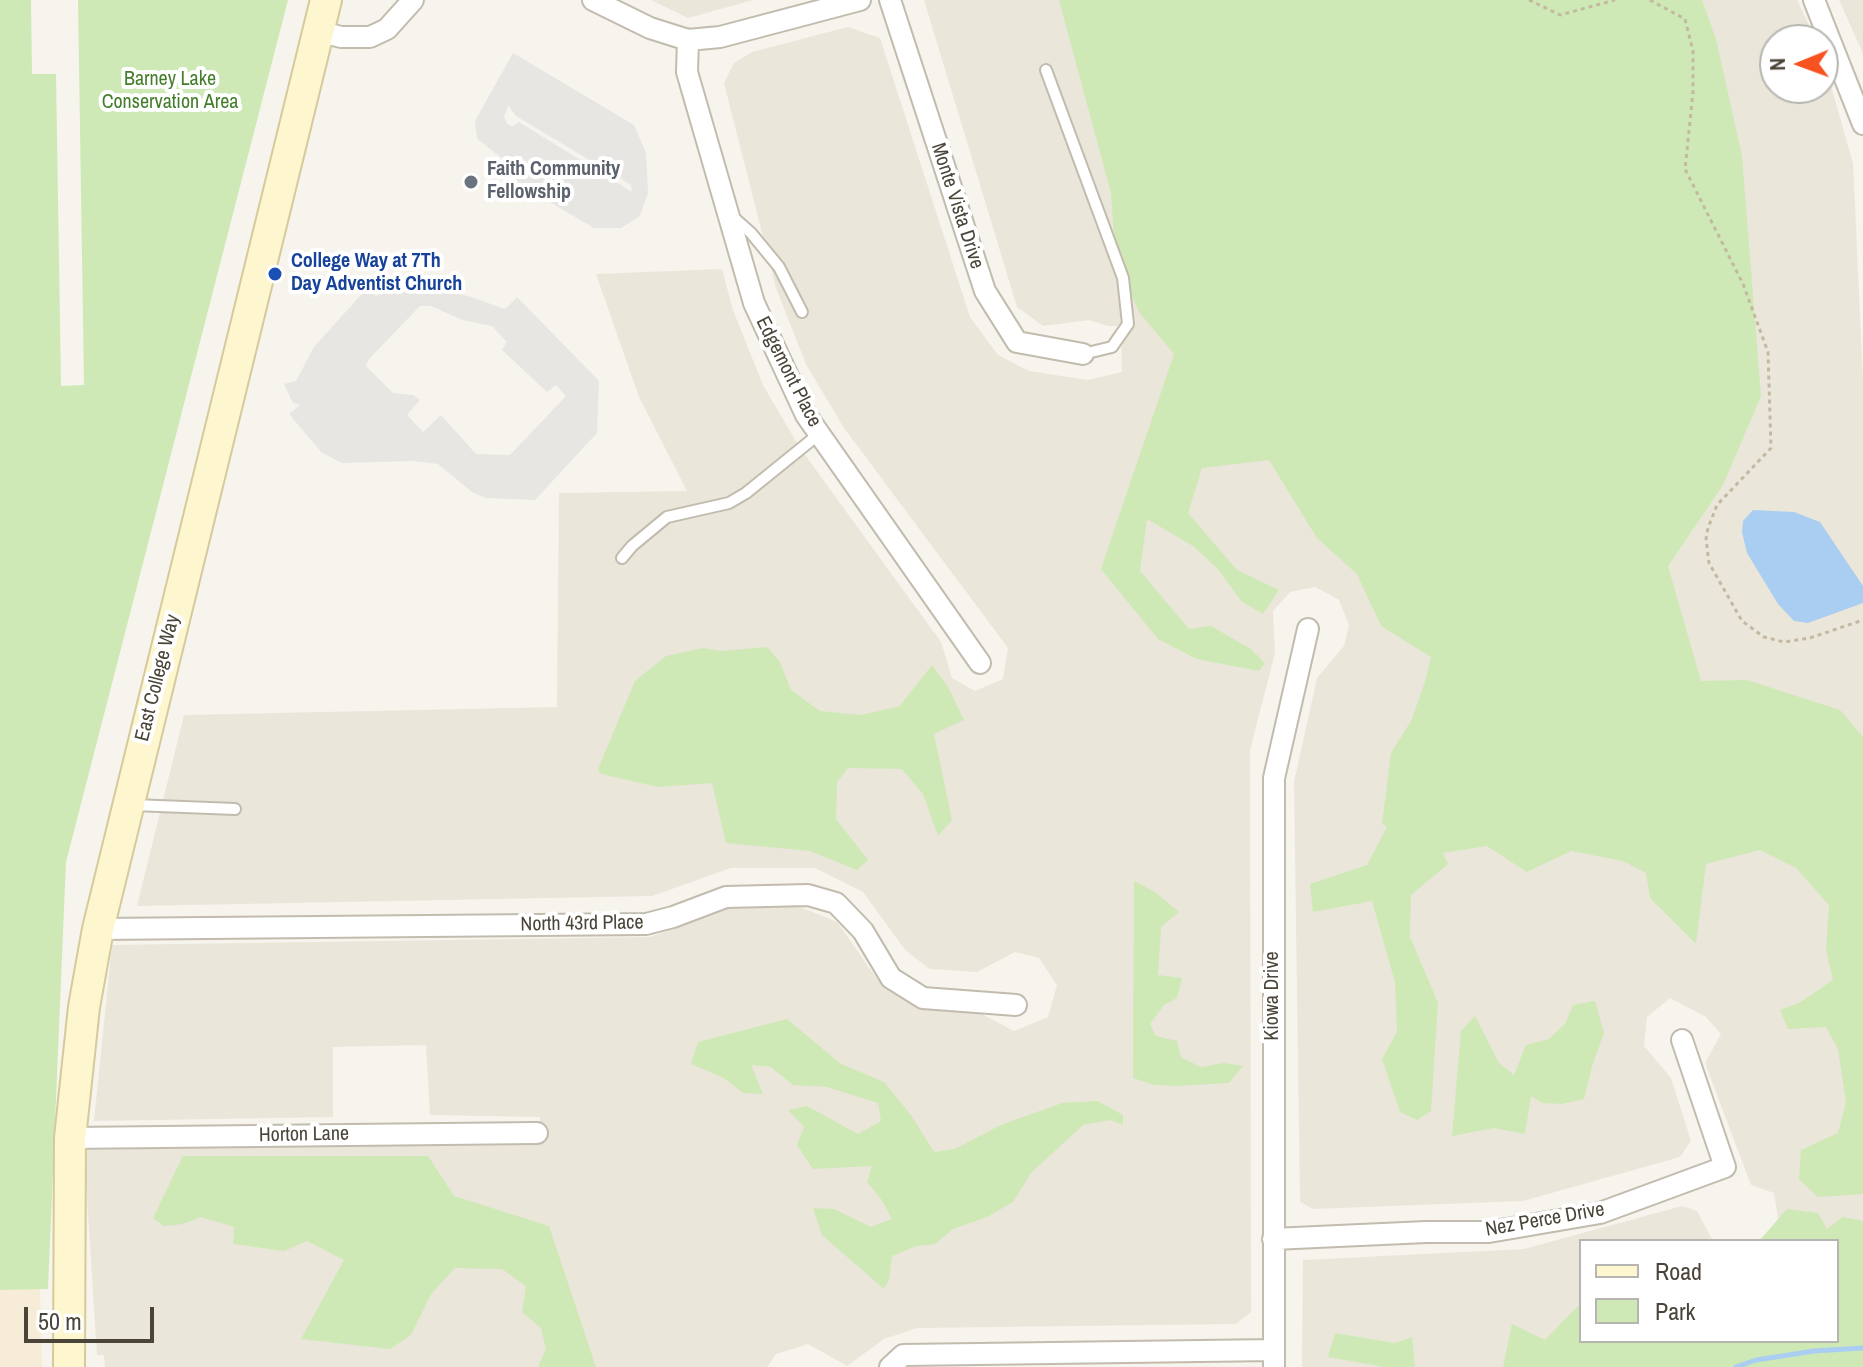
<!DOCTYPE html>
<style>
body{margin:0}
#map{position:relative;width:1863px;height:1367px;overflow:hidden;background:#f6f4ec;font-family:"Archivo Narrow",sans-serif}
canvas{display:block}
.legend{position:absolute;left:1579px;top:1239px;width:260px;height:104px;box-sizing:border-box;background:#fff;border:2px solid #b7b5b0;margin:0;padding:10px 14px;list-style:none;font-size:24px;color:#4b4539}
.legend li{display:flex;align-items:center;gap:16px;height:40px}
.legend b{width:40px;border:2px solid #b7b5b0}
.north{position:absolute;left:1759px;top:24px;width:80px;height:80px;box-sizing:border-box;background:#fff;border:2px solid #b7b5b0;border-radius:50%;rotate:269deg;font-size:22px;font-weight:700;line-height:32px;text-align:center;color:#4b4539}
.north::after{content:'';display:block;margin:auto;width:28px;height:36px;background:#f85221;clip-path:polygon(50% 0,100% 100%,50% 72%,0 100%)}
.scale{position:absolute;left:24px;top:1307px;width:130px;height:36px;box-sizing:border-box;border:4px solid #4b4539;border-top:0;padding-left:10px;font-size:24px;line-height:28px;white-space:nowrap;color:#4b4539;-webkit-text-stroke:6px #fff;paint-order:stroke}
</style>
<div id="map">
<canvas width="1863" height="1367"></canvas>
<ul class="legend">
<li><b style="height:10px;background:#fef6ce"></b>Road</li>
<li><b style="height:22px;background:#cee9b6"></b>Park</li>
</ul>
<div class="north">N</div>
<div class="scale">50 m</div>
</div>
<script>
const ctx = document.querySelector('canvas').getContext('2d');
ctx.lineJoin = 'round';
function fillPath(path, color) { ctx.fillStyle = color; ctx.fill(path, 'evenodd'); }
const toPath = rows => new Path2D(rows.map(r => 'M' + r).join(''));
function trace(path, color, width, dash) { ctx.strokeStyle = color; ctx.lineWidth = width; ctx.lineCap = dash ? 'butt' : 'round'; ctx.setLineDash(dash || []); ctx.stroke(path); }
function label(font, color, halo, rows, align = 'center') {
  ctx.font = font + ' "Archivo Narrow",sans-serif'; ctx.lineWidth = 8; ctx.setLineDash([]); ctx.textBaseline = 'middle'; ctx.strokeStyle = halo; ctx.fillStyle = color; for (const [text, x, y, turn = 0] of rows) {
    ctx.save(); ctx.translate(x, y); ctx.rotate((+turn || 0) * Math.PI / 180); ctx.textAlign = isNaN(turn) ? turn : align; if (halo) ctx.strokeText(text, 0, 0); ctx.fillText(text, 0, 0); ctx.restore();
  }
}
fillPath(toPath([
 [651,0,753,0,688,18],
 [924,0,1797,0,1816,40,1775,40,1775,88,1823,88,1823,58,1853,163,1863,379,1863,1367,1302,1367,1303,1260,1524,1249,1682,1206,1697,1211,1713,1241,1581,1241,1581,1341,1837,1341,1837,1241,1765,1241,1778,1219,1774,1193,1751,1185,1705,1063,1721,1034,1706,1017,1670,998,1647,1017,1644,1046,1671,1078,1691,1141,1680,1157,1523,1201,1313,1209,1300,1202,1294,782,1317,678,1344,646,1349,625,1339,600,1315,587,1290,592,1273,611,1275,653,1250,750,1251,1312,1236,1324,917,1328,884,1339,847,1366,808,1344,776,1354,767,1367,105,1367,104,1355,97,1355,84,1150,540,1142,540,1117,430,1115,426,1045,333,1047,333,1117,94,1121,112,945,650,937,728,909,798,906,837,922,877,979,911,1003,980,1013,1014,1031,1048,1017,1057,985,1039,958,1015,952,977,972,930,969,906,951,863,892,815,868,731,868,652,896,137,906,184,715,557,707,559,493,687,491,639,397,596,274,722,269,733,310,763,385,800,448,941,642,952,678,975,691,1003,679,1008,648,844,428,806,364,776,288,724,83,734,63,752,52,848,27,880,38,970,317,998,355,1029,371,1088,380,1122,372,1121,326,1108,326,1089,320,1043,326,1017,307],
 [1839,0,1863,0,1863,56,1861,49]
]), '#eae6da');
fillPath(toPath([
 [40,1289,42,1367,0,1367,0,1290]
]), '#f6ecd8');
fillPath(toPath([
 [0,0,31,0,32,74,56,74,61,386,84,385,78,0,288,0,66,862,48,1289,0,1290],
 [1059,0,1702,0,1716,39,1742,156,1761,396,1723,485,1668,566,1701,681,1747,680,1840,710,1863,737,1863,1194,1818,1197,1799,1179,1801,1150,1838,1133,1846,1103,1838,1049,1826,1027,1788,1029,1780,1010,1799,1003,1833,980,1826,950,1829,905,1796,868,1760,850,1706,864,1696,944,1650,898,1646,873,1623,861,1571,851,1527,872,1487,846,1443,853,1448,864,1411,895,1410,937,1438,1003,1431,1111,1417,1120,1400,1112,1382,1059,1397,1032,1395,982,1372,901,1313,912,1310,884,1367,865,1387,827,1382,824,1391,753,1411,721,1425,682,1431,657,1381,626,1357,574,1317,538,1269,460,1202,468,1188,513,1237,570,1279,590,1263,614,1242,602,1218,569,1193,546,1147,519,1140,571,1189,629,1211,626,1251,649,1265,663,1259,671,1197,659,1158,639,1101,569,1174,354,1139,312,1115,255,1111,193],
 [767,647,780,662,791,690,820,711,861,715,900,706,932,665,948,687,964,720,934,734,952,820,938,836,923,794,902,769,848,768,837,782,836,819,868,860,857,870,810,851,726,843,712,783,658,787,601,774,598,769,635,681,666,656,703,648,721,651],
 [1134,881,1155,892,1179,912,1161,927,1158,975,1182,978,1177,998,1164,1005,1150,1024,1156,1036,1177,1041,1181,1057,1201,1067,1224,1063,1243,1066,1229,1083,1177,1086,1154,1085,1133,1078],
 [1595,1001,1604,1033,1593,1063,1584,1099,1562,1104,1542,1103,1531,1096,1525,1134,1494,1128,1452,1136,1461,1031,1475,1016,1499,1063,1514,1075,1526,1045,1549,1039,1565,1024,1573,1005],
 [787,1019,841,1064,884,1082,911,1115,934,1152,955,1149,1001,1125,1062,1103,1098,1101,1123,1115,1123,1125,1110,1120,1083,1125,1031,1173,1013,1202,987,1217,953,1229,935,1244,917,1246,892,1256,889,1280,884,1289,822,1235,813,1208,834,1209,871,1227,892,1219,881,1199,867,1182,872,1166,813,1169,797,1145,804,1127,788,1110,807,1106,858,1134,881,1121,878,1103,827,1087,793,1085,771,1067,751,1065,763,1094,743,1093,724,1078,691,1064,698,1042],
 [183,1156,428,1156,454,1196,549,1226,596,1367,538,1367,546,1349,541,1328,522,1312,526,1286,502,1269,455,1268,431,1294,411,1335,390,1349,301,1339,344,1260,307,1241,284,1251,233,1244,234,1227,201,1217,183,1224,164,1226,153,1218],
 [1787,1209,1818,1213,1827,1229,1843,1217,1863,1221,1863,1367,1503,1367,1512,1324,1545,1340,1581,1303,1581,1341,1837,1341,1837,1241,1759,1241],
 [1335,1333,1395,1343,1412,1337,1415,1367,1384,1367,1328,1357]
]), '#cee9b6');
fillPath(toPath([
 [513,53,634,125,646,153,648,193,640,216,621,228,594,228,514,181,511,165,477,139,475,121],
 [508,105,516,116,631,185,632,192,519,122,512,126,507,124,504,117],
 [368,287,376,296,393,288,425,287,468,296,505,309,517,297,599,381,597,433,535,500,485,498,472,492,438,464,414,461,342,463,322,453,289,414,300,405,293,403,284,384,296,381,314,347],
 [420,306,431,306,462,320,492,326,507,342,502,350,547,392,556,385,566,396,510,455,476,454,441,415,423,432,407,415,420,400,413,395,393,393,366,366,369,359]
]), '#e8e6e3');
fillPath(toPath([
 [1753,510,1794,512,1820,522,1863,586,1863,603,1808,623,1794,621,1778,604,1747,553,1742,532,1743,521]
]), '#aacef1');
trace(toPath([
 [1736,1367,1756,1360,1814,1351,1863,1348]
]), '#aacef1', 5);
const lane = toPath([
 [1046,70,1123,278,1128,324,1112,347,1083,354],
 [733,217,751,233,779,267,802,312],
 [622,558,632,546,667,517,729,503,746,493,819,434],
 [133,805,235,809]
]);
const street = toPath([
 [593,0,650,28,688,40,720,37,860,0],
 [890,0,985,291,1017,342,1083,354],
 [1814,0,1863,124],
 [318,31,341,37,370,37,387,29,413,0],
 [688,40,687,72,754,303,806,415,980,663],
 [98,929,646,924,673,917,726,897,808,895,836,903,863,931,891,978,923,998,1016,1005],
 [70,1138,537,1133],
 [1273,1239,1426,1232,1489,1232,1600,1213,1725,1167,1682,1040],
 [890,1367,903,1355,1274,1350],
 [1274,1367,1274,778,1308,629]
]);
const secondary = toPath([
 [69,1367,70,1138,84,1007,98,929,326,0]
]);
trace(lane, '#c2bcae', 14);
trace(street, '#c2bcae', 24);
trace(secondary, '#d5ca9c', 34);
trace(toPath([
 [1529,0,1560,15,1615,0],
 [1650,0,1685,19,1693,51,1693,92,1685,169,1743,284,1768,352,1771,448,1717,505,1708,528,1706,539,1709,563,1742,621,1764,637,1784,642,1810,638,1863,620]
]), '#c3b9a0', 3, [4, 4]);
trace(lane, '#fff', 10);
trace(street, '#fff', 20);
trace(secondary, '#fef6ce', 30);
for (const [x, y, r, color] of [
 [471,182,8,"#6b7280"],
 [275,274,8,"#1a4fb4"]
]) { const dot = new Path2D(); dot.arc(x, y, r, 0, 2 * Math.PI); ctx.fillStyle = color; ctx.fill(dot); trace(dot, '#fff', 3); }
label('20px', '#447d2b', '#fff', [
 ["Barney Lake",170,80],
 ["Conservation Area",170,103]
]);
label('bold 20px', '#5b616d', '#fff', [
 ["Faith Community",487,170],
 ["Fellowship",487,193]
], 'left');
label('20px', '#4b4539', '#fff', [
 ["Monte Vista Drive",957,206,72],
 ["Edgemont Place",788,372,63],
 ["East College Way",158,678,-76],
 ["North 43rd Place",582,924,-1],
 ["Kiowa Drive",1273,996,-90],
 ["Horton Lane",304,1135,-1],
 ["Nez Perce Drive",1545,1220,-10]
]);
label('bold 20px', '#164399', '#fff', [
 ["College Way at 7Th",291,262],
 ["Day Adventist Church",291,285]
], 'left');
</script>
